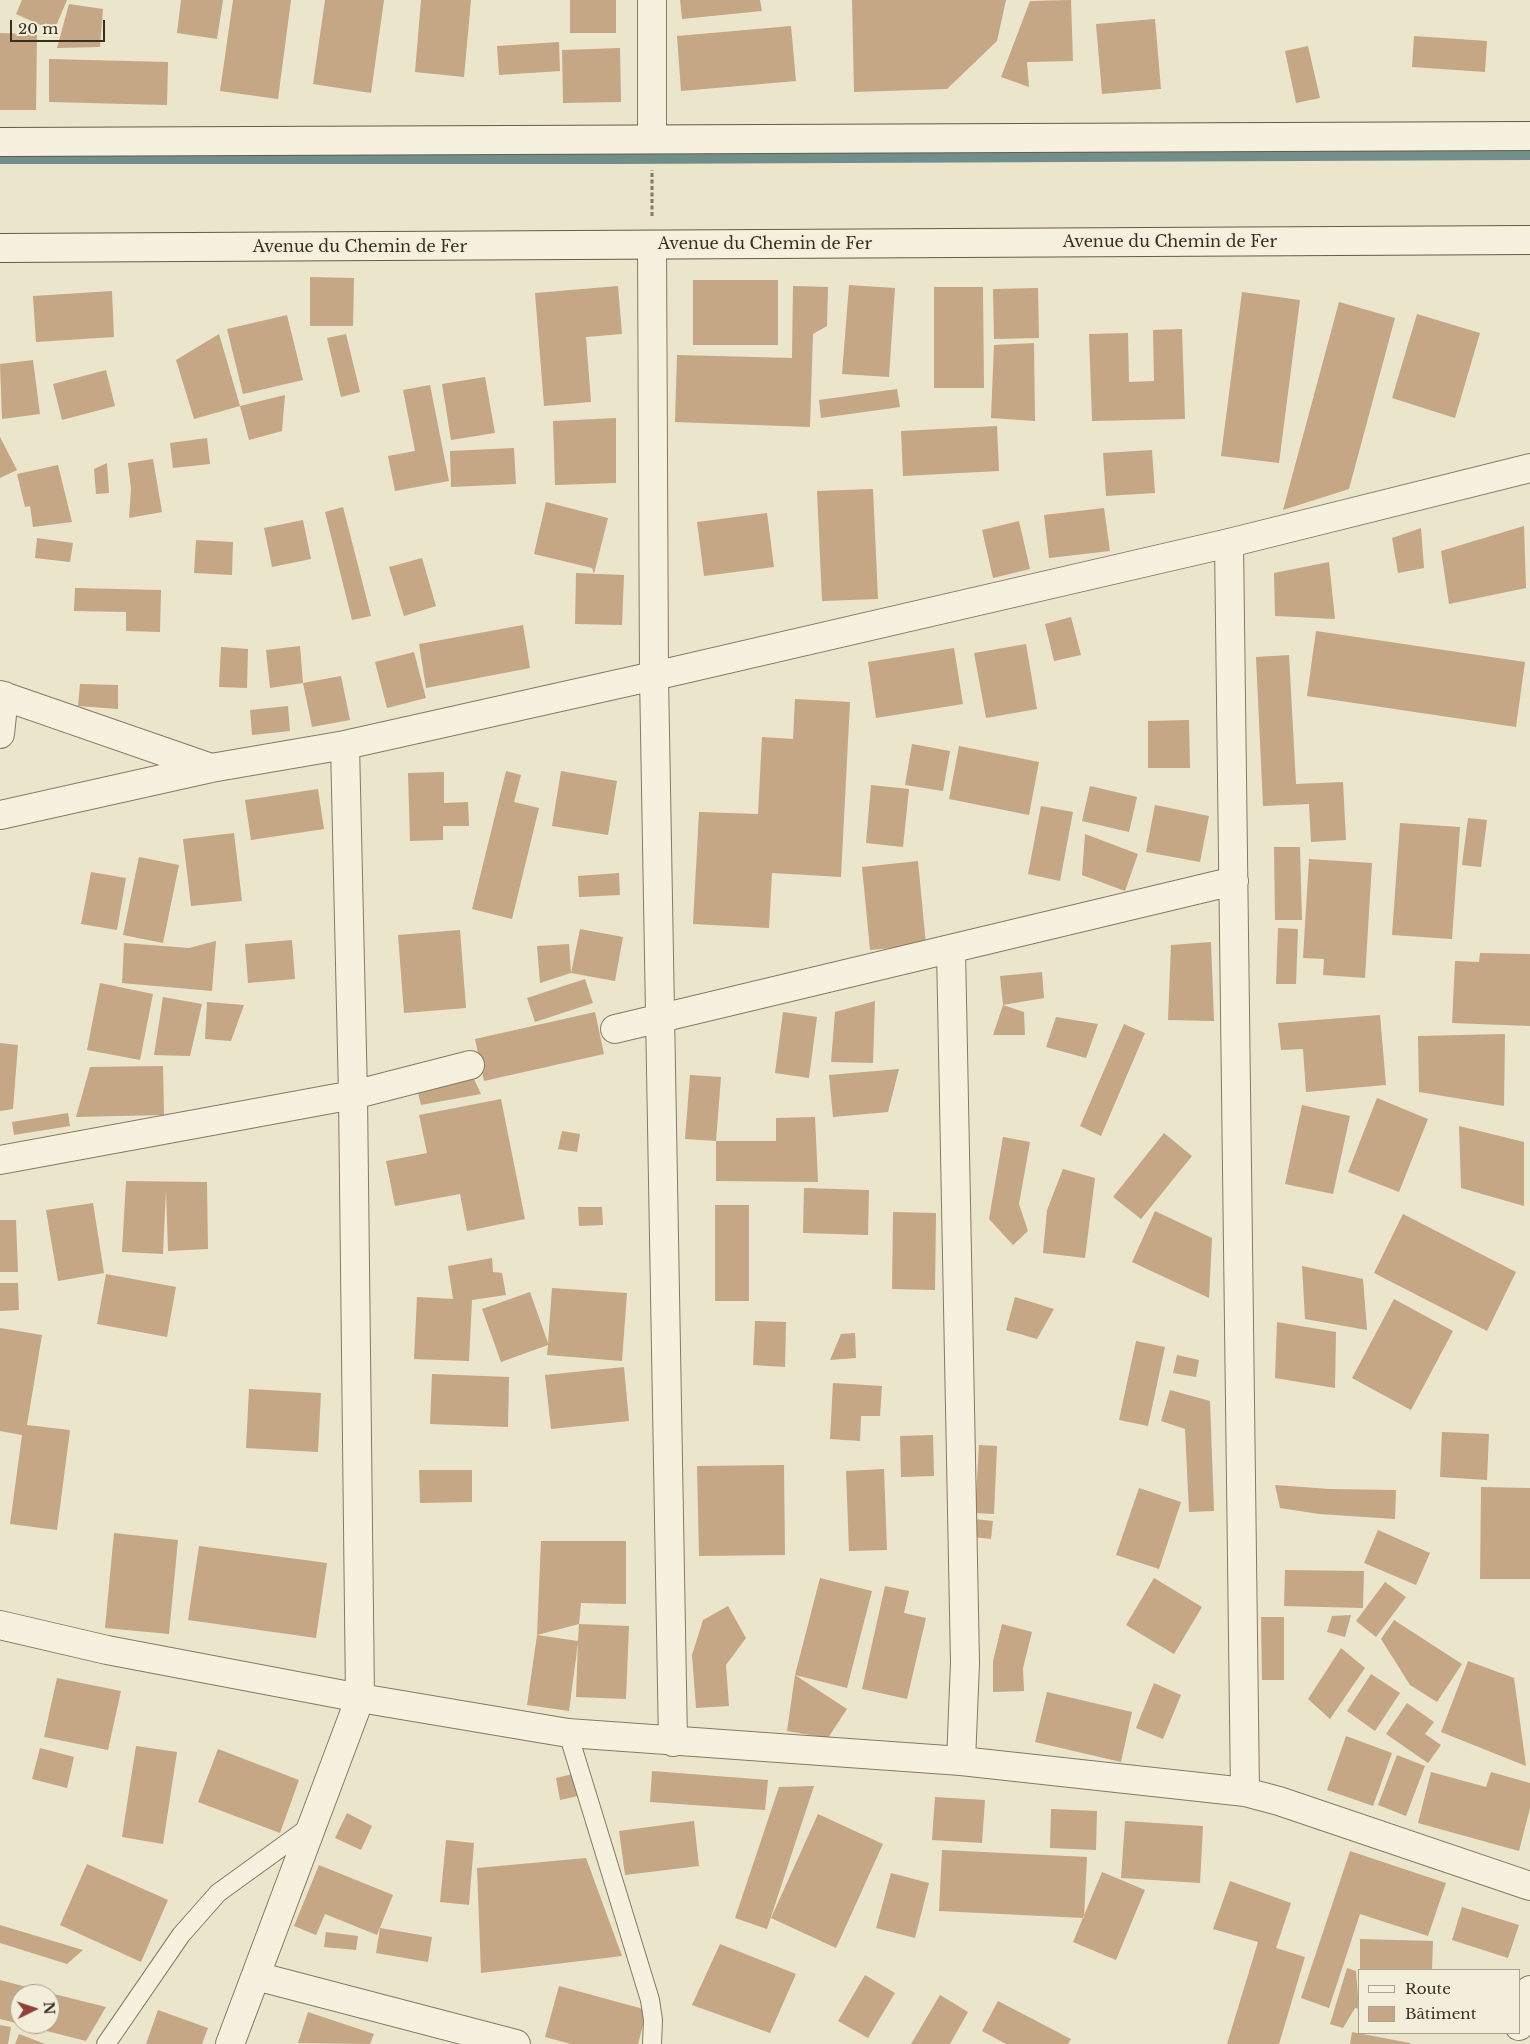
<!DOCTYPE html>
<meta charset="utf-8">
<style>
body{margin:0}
#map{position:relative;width:1530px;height:2044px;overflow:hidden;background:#ebe5cb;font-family:"Libre Baskerville",serif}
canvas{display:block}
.legend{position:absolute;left:1358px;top:1969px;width:162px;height:65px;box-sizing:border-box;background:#f3eeda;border:1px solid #a8a291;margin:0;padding:6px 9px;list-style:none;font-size:15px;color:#382f23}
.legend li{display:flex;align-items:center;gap:10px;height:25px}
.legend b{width:25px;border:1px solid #a8a291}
.north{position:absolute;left:10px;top:1984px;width:50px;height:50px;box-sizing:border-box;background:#f3eeda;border:1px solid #a8a291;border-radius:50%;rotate:86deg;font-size:14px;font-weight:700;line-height:20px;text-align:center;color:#382f23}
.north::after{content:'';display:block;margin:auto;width:18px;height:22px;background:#8f4037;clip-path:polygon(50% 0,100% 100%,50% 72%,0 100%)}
.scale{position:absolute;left:10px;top:20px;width:95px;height:22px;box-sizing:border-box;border:2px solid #382f23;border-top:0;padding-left:6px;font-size:15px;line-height:18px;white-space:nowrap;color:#382f23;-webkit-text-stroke:4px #f3eeda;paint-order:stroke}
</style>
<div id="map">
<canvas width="1530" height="2044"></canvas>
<ul class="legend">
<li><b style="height:6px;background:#f6f1de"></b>Route</li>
<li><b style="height:14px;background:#c5a685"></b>Bâtiment</li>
</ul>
<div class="north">N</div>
<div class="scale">20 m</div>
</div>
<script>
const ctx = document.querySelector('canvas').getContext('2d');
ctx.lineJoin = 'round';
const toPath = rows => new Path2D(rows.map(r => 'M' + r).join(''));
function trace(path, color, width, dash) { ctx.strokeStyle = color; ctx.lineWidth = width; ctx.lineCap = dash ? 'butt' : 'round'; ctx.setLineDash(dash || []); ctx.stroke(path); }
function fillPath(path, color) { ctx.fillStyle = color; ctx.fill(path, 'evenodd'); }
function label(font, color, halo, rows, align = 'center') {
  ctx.font = font + ' "Libre Baskerville",serif'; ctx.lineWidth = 4; ctx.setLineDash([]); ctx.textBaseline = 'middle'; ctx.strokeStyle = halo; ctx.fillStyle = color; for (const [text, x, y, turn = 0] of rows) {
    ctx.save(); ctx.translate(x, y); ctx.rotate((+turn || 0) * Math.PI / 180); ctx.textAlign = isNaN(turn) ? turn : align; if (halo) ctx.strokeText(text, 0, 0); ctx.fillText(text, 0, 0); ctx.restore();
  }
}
trace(toPath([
 [0,159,617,159,1530,155]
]), '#728e8a', 10);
fillPath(toPath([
 [22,0,67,0,54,31,16,14],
 [181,0,223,0,217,39,177,33],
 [233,0,291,0,278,99,220,91],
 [325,0,384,0,371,93,313,84],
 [421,0,471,0,464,77,415,72],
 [570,0,616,0,616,33,570,33],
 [680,0,760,0,762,11,682,19],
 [852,0,1006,0,997,41,947,89,854,92],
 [1071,0,1073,61,1027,62,1029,87,1001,77,1030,1],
 [69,4,103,9,100,47,57,48],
 [1155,19,1161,89,1102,94,1096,24],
 [791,26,796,81,681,91,677,36],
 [0,33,37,34,36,110,0,110],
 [1414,36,1487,41,1485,72,1412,67],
 [559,42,560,71,499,75,497,46],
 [1308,46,1320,98,1296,103,1285,51],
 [620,48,621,102,563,103,562,50],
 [49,59,168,62,167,105,49,102],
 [310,277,354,278,353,326,310,326],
 [693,280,778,280,778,345,693,345],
 [849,285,895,288,889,377,842,374],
 [618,286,622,334,586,337,591,402,544,406,535,293],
 [793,286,828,287,827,326,813,334,810,427,675,422,677,355,792,358],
 [934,287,983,287,984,388,934,388],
 [1038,288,1039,338,994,339,993,289],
 [112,291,114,337,36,342,33,296],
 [1242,292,1300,300,1279,463,1221,456],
 [1339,302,1395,318,1349,489,1283,510],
 [1417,314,1480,333,1455,418,1392,398],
 [287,315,303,380,243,394,227,329],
 [1182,329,1185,419,1092,421,1089,334,1128,333,1129,382,1154,381,1153,330],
 [219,334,240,406,194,419,176,360],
 [346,334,360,392,341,397,327,338],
 [1034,343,1035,421,991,418,994,345],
 [33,360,40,414,2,419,0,364],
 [106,370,115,406,62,420,53,384],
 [485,377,495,433,451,440,442,384],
 [430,385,449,481,395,491,388,456,415,451,403,390],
 [897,389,900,407,821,418,819,400],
 [285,395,282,431,249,440,240,406],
 [616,418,616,483,555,485,553,421],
 [997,426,999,471,903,476,901,431],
 [0,437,17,470,0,478],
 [207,438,210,464,173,468,170,443],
 [514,448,516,484,451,487,450,451],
 [1152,450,1155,493,1106,496,1103,453],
 [153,459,162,512,129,518,131,489,128,463],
 [107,463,109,493,96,494,94,469],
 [58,465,72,522,33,527,30,506,25,507,17,474],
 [873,489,878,599,822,601,817,491],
 [546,502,608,518,594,574,592,568,534,554],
 [343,507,371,616,352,620,325,512],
 [1104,508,1110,551,1049,558,1044,515],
 [767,513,774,567,704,576,697,522],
 [303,520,311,559,272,567,264,528],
 [1019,521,1030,569,993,578,982,530],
 [1524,526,1526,588,1449,604,1441,551],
 [1421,528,1424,568,1398,573,1392,538],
 [37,538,73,543,70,562,35,558],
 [196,540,233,542,232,575,194,573],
 [422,558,436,606,404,616,389,567],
 [1329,562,1335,619,1275,616,1274,573],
 [576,573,624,575,622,625,575,624],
 [75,588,161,590,160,632,126,631,126,612,74,611],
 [1071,617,1081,655,1054,661,1045,624],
 [523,625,530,668,426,688,419,644],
 [1316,631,1525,662,1516,727,1307,696],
 [1026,644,1037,709,986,718,974,653],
 [300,646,303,683,270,688,266,650],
 [221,647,248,649,247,688,219,687],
 [954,648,963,704,876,718,868,662],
 [414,652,426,698,387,708,375,662],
 [1289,655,1296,784,1343,782,1346,840,1311,842,1309,804,1263,806,1256,657],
 [341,676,350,720,312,727,303,683],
 [80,684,118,685,118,709,78,706],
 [795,699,850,702,841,877,772,873,769,928,693,924,699,812,758,814,762,737,793,739],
 [288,706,290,731,252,735,250,710],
 [1189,720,1190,768,1148,768,1148,721],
 [912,744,950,751,943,791,905,785],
 [959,746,1039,762,1029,815,949,799],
 [506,771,521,775,514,802,539,808,512,919,472,909],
 [561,771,617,781,608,835,552,826],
 [444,772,444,803,468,802,469,826,443,826,443,840,410,841,408,773],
 [871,785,909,789,903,847,866,843],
 [1090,786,1137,797,1129,832,1082,821],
 [318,789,324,829,251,840,245,800],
 [1155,805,1209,816,1200,862,1146,852],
 [1041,806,1073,812,1060,881,1028,874],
 [1468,818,1487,820,1481,867,1462,865],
 [1400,823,1460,827,1452,939,1392,935],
 [234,833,242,901,191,906,183,839],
 [1085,834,1138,854,1125,891,1082,875],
 [1274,847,1300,847,1302,920,1275,920],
 [139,857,179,865,163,943,123,935],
 [1309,859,1372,863,1365,978,1323,975,1324,959,1303,958],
 [918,861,926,945,870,950,862,867],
 [91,872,126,878,117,930,81,924],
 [619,873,620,895,579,897,578,876],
 [1278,928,1298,929,1296,984,1276,984],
 [580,929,623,937,615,981,571,973,540,983,537,946,569,944,571,973],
 [460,930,466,1008,404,1013,398,935],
 [292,940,295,979,248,983,245,944],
 [216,941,212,991,122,983,124,943,189,948],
 [1211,942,1214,1021,1168,1020,1171,945],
 [1480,953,1530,954,1530,1026,1452,1023,1455,961,1479,962],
 [1042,972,1044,998,1003,1005,1000,976],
 [585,979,593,1003,535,1022,527,998],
 [100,983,153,994,140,1060,87,1050],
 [163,997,202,1004,190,1056,154,1055],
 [875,1001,873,1063,831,1062,835,1012],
 [207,1002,244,1005,231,1041,205,1039],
 [1003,1005,1024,1012,1025,1035,993,1035],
 [595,1012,604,1054,484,1081,475,1039],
 [783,1012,817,1017,809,1078,775,1073],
 [1380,1015,1386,1085,1306,1092,1303,1049,1281,1050,1278,1023],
 [1056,1017,1098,1024,1086,1058,1046,1047],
 [1124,1024,1145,1033,1101,1136,1080,1126],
 [1505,1034,1504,1106,1419,1092,1418,1036],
 [0,1043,18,1045,13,1109,0,1111],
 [163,1066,164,1115,76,1117,90,1067],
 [899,1069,888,1112,833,1117,829,1075],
 [690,1075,721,1077,716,1141,776,1141,776,1118,815,1117,818,1182,716,1181,716,1141,685,1139],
 [474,1079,481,1094,421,1105,417,1089],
 [1377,1098,1428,1119,1399,1192,1348,1172],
 [501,1099,525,1219,467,1231,460,1194,395,1206,386,1161,427,1153,419,1115],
 [1302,1105,1350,1116,1333,1194,1285,1184],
 [68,1113,70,1126,14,1135,12,1122],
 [1459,1126,1524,1142,1524,1206,1461,1188],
 [562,1131,580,1134,577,1152,558,1149],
 [1164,1133,1192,1156,1141,1219,1113,1197],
 [1003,1137,1030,1142,1019,1204,1028,1231,1013,1245,989,1219],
 [1063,1169,1095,1178,1085,1258,1043,1253,1047,1210],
 [126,1181,207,1182,208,1249,168,1251,166,1190,163,1254,122,1252],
 [804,1188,869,1190,868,1235,803,1233],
 [93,1203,104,1273,58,1281,46,1210],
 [715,1205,749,1205,749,1301,715,1301],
 [578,1207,602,1207,603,1225,579,1226],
 [1155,1211,1212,1238,1209,1298,1132,1262],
 [893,1212,936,1213,935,1290,892,1289],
 [1403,1214,1516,1272,1487,1331,1374,1273],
 [0,1220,16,1220,18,1272,0,1272],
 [492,1258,493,1272,502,1273,506,1295,472,1300,469,1361,414,1359,417,1297,453,1299,448,1266],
 [1302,1266,1363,1279,1367,1330,1305,1319],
 [106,1274,176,1287,167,1337,97,1324],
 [0,1283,18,1283,19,1310,0,1311],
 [552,1288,627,1293,622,1361,547,1355,548,1345,501,1362,482,1309,530,1292,548,1343],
 [1015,1297,1054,1309,1037,1339,1006,1330],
 [1394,1299,1453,1331,1411,1410,1352,1378],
 [755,1321,786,1322,785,1367,753,1365],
 [1277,1322,1336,1332,1335,1388,1275,1378],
 [0,1328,42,1335,27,1425,70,1430,57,1530,10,1524,22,1435,0,1431],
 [855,1333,856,1358,830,1360,841,1334],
 [1136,1341,1165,1347,1148,1426,1119,1420],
 [1177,1355,1199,1360,1196,1377,1173,1373],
 [624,1367,629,1421,551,1429,545,1375],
 [432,1374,509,1377,508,1427,430,1424],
 [833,1383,882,1386,880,1416,861,1416,860,1441,830,1439],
 [249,1389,321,1393,318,1452,246,1448],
 [1170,1390,1210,1401,1214,1511,1189,1512,1185,1429,1161,1421],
 [1442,1432,1489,1434,1487,1480,1440,1477],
 [933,1435,934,1476,901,1477,900,1436],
 [979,1445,997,1446,994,1514,975,1513],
 [784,1465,785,1555,699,1556,697,1466],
 [884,1469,887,1550,849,1551,846,1471],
 [419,1470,472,1470,472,1502,420,1503],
 [1275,1485,1329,1489,1396,1490,1395,1519,1319,1514,1280,1508],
 [1481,1487,1530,1488,1530,1579,1480,1579],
 [1139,1488,1181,1502,1159,1569,1116,1555],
 [974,1519,993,1521,991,1539,972,1537],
 [1378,1530,1430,1553,1416,1585,1364,1563],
 [114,1533,178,1540,169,1634,105,1628],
 [541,1541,626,1541,626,1604,581,1603,579,1624,537,1635],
 [199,1546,327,1563,316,1638,188,1620],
 [1285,1570,1364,1571,1363,1608,1284,1606],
 [820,1578,872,1591,847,1688,795,1675],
 [1154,1578,1202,1607,1174,1654,1126,1625],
 [1385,1582,1406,1597,1376,1637,1356,1621],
 [885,1586,909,1591,904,1613,926,1618,907,1699,862,1689],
 [728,1606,746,1638,726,1665,729,1706,696,1708,692,1655,703,1620],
 [1351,1615,1345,1637,1327,1632,1332,1616],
 [1261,1617,1284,1617,1284,1680,1262,1680],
 [1394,1620,1462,1664,1437,1702,1410,1685,1381,1639],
 [579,1624,629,1626,626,1699,576,1697,578,1643,569,1711,527,1705,537,1635,578,1641],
 [1002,1624,1032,1632,1023,1668,1024,1691,993,1692,993,1661],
 [1341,1648,1365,1668,1330,1719,1308,1699],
 [1468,1661,1514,1678,1526,1766,1441,1732],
 [1371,1674,1400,1693,1375,1731,1347,1711],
 [795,1675,847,1709,828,1738,787,1731],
 [57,1678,121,1691,108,1750,44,1737],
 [1154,1683,1181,1695,1163,1739,1136,1728],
 [1047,1692,1132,1712,1121,1762,1035,1742],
 [1407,1703,1434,1722,1425,1734,1441,1745,1428,1763,1386,1734],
 [1346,1736,1392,1753,1373,1806,1327,1790],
 [136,1746,177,1752,163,1844,122,1837],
 [40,1748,74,1757,67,1788,32,1779],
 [218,1749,299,1780,280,1833,198,1802],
 [1397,1755,1425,1766,1406,1816,1378,1805],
 [652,1771,768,1780,765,1810,650,1802],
 [1431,1772,1486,1787,1491,1772,1530,1783,1530,1808,1519,1851,1418,1823],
 [573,1774,578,1796,560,1800,556,1778],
 [814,1786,767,1929,735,1918,779,1787],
 [935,1797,985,1800,982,1843,932,1840],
 [1051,1809,1097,1811,1096,1850,1050,1848],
 [347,1813,372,1826,361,1850,335,1838],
 [818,1814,883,1844,836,1948,771,1918],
 [694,1821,699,1866,625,1875,619,1831],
 [1125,1821,1203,1826,1200,1883,1121,1878],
 [446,1840,474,1843,469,1905,440,1902],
 [942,1850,1087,1857,1084,1918,939,1911],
 [1350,1851,1446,1883,1428,1936,1360,1914,1329,2008,1301,1998],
 [586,1858,622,1956,481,1973,477,1868],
 [87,1864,168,1900,141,1962,60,1925],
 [319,1865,393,1895,377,1935,325,1914,316,1935,294,1926],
 [1102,1872,1145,1890,1116,1960,1073,1942],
 [891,1873,929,1883,915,1938,876,1928],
 [1230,1881,1291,1903,1276,1948,1305,1957,1279,2044,1227,2044,1258,1942,1213,1929],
 [1462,1907,1519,1925,1508,1958,1452,1940],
 [0,1925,83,1950,67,1964,0,1943],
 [380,1928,432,1937,428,1962,376,1953],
 [326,1932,358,1936,356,1950,324,1947],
 [1360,1939,1433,1941,1432,1970,1360,1970],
 [720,1944,796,1974,770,2033,692,2005],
 [1347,1968,1356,1971,1359,2009,1355,2008,1343,2028,1330,2024],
 [865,1975,895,1993,868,2038,838,2021],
 [0,1980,50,1993,106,2007,86,2041,23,2025,50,2024,50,1994,20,1994,20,2024,0,2019],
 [559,1986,647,2010,638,2044,571,2044,545,2037],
 [940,1995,968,2012,950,2044,911,2044],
 [998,2001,1071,2039,1068,2044,1006,2044,982,2031],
 [158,2010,208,2028,202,2044,146,2044],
 [308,2012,374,2034,370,2044,298,2043],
 [0,2025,11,2027,8,2044,0,2044],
 [1352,2032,1410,2043,1410,2044,1350,2044],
 [19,2034,45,2044,15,2044]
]), '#c5a685');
const lane = toPath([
 [568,1733,650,2000,653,2020,652,2044],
 [106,2044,181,1935,218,1893,312,1825]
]);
const street = toPath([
 [652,139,652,0],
 [652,245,654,676,673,1742],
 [1229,543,1245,1792],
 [0,695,211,768],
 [0,734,4,696],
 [0,815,211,768,345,745,654,676,1229,543,1530,468],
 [951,949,965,1663,961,1761],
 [615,1029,1234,881],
 [0,1160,353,1095,470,1065],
 [0,1625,107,1650,360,1698,568,1733,961,1761,1245,1792,1279,1801,1530,1886],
 [256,1976,516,2044],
 [1519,2026,1530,1990],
 [230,2044,360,1698,353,1095,345,745]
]);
const secondary = toPath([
 [0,142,1530,136],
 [0,248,1530,240]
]);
trace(lane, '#867961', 20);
trace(street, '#867961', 30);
trace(secondary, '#685a44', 30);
trace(toPath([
 [652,216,652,170]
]), '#867961', 3, [4, 2.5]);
trace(lane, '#f6f1de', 18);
trace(street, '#f6f1de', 28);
trace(secondary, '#f6f1de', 28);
label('16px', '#382f23', '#f3eeda', [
 ["Avenue du Chemin de Fer",1170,242],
 ["Avenue du Chemin de Fer",765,244],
 ["Avenue du Chemin de Fer",360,247]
]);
</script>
